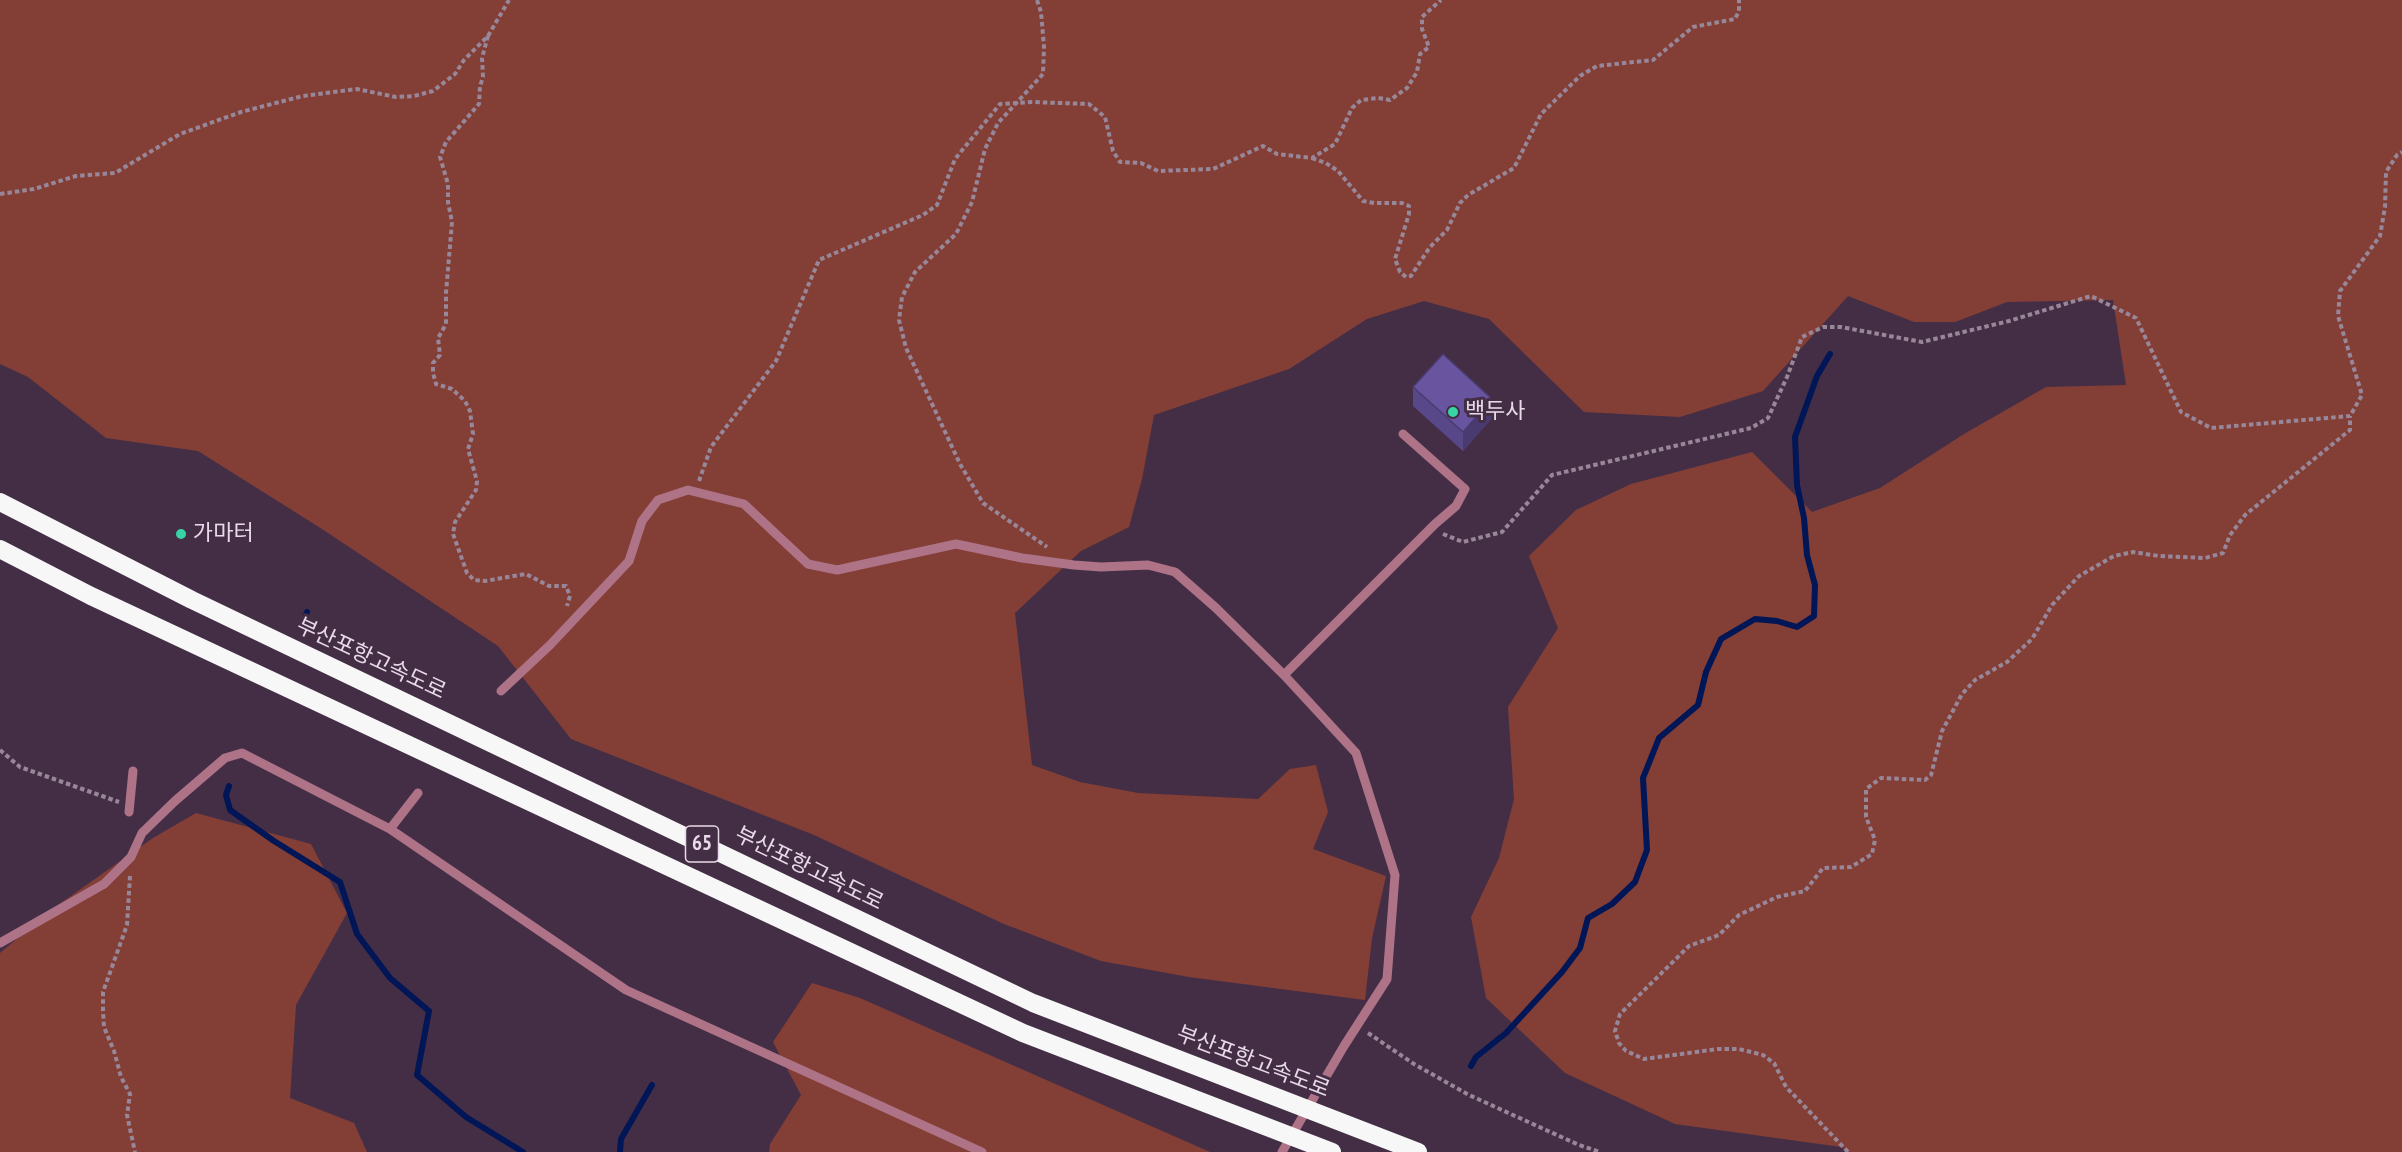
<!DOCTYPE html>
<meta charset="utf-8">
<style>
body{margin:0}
canvas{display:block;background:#442e45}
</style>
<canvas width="2402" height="1152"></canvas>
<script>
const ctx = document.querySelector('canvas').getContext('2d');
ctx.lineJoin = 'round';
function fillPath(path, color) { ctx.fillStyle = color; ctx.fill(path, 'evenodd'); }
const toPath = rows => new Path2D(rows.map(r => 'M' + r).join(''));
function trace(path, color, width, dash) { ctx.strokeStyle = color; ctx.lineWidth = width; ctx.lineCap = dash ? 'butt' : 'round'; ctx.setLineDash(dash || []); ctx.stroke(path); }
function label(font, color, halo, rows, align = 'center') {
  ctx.font = font + ' "PT Sans Narrow","Noto Sans KR",sans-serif'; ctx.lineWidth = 6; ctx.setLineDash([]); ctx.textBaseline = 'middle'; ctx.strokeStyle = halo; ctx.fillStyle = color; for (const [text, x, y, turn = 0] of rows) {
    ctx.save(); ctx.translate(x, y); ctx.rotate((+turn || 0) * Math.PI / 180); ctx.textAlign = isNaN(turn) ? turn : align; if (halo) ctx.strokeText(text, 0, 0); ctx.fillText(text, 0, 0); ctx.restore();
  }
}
fillPath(toPath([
 [0,0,2402,0,2402,1152,1848,1152,1841,1147,1675,1124,1565,1073,1486,998,1471,917,1499,858,1514,799,1508,707,1558,628,1529,556,1576,510,1631,484,1752,452,1812,512,1880,488,1964,434,2046,387,2126,385,2113,300,2007,302,1955,322,1914,322,1848,296,1763,391,1680,417,1584,412,1489,319,1424,301,1367,319,1289,369,1154,415,1142,479,1129,527,1081,551,1015,613,1032,765,1080,782,1138,793,1258,799,1290,769,1316,765,1328,812,1313,849,1386,876,1372,938,1365,1000,1189,977,1101,961,1004,924,814,835,571,739,498,646,322,529,198,451,106,438,28,377,0,364],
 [196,813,311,844,347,913,296,1005,290,1098,354,1123,367,1152,0,1152,0,953,51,910,153,838],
 [812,983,860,998,1210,1152,769,1152,770,1144,801,1095,773,1042]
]), '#833e36');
trace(toPath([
 [302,625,307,612],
 [229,786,226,795,230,810,274,841,340,882,357,934,390,978,429,1011,417,1075,466,1117,523,1152],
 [1471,1066,1476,1057,1506,1033,1562,972,1580,948,1588,918,1612,904,1635,882,1647,850,1643,778,1659,738,1698,705,1706,672,1721,639,1755,619,1777,621,1797,627,1814,616,1815,585,1807,555,1804,518,1797,485,1795,437,1817,376,1830,354],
 [620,1152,621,1139,652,1085]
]), '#001656', 6);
trace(toPath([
 [1037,0,1041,12,1044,47,1043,74,998,123,985,149,972,202,956,234,915,272,902,297,899,320,906,348,960,464,983,503,1047,547],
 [488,36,482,58,483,77,480,86,479,104,446,142,440,157,448,184,448,202,452,222,446,293,446,324,438,338,440,355,433,363,433,373,436,384,452,389,465,401,470,411,473,434,468,449,477,481,476,490,455,522,453,534,467,573,474,580,485,581,526,574,549,586,566,586,570,596,567,606],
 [1312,158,1326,163,1338,171,1363,201,1374,203,1402,203,1409,206,1409,214,1395,259,1400,272,1406,277,1411,276,1430,247,1447,230,1460,203,1468,195,1514,168,1541,114,1580,76,1597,66,1653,60,1693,27,1735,19,1739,11,1739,0],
 [0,194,34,189,76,176,115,173,180,134,241,112,303,96,357,89,396,97,414,96,433,91,455,74,464,60,488,36,509,0],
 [699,481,711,447,776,361,819,260,923,215,937,205,955,159,1000,104,1032,102,1089,104,1105,117,1113,151,1120,162,1141,163,1158,171,1213,169,1263,146,1277,154,1312,158,1335,144,1352,108,1361,100,1378,98,1390,100,1407,88,1417,72,1420,54,1429,47,1422,29,1422,17,1441,0],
 [1443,534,1463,542,1502,532,1552,475,1751,428,1768,418,1787,377,1802,337,1823,327,1841,327,1922,342,2009,321,2091,296,2136,318,2181,412,2211,428,2350,416,2362,395,2338,316,2340,291,2380,236,2385,207,2386,172,2397,155,2402,152],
 [0,750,20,767,119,802],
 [130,876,127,925,103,992,103,1011,104,1027,114,1051,121,1077,130,1094,127,1115,135,1152],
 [1368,1033,1414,1064,1469,1095,1579,1145,1600,1152],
 [1848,1152,1786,1087,1774,1063,1763,1055,1739,1049,1718,1049,1644,1059,1626,1051,1619,1043,1615,1031,1620,1014,1689,946,1719,935,1739,915,1777,897,1805,891,1823,868,1851,867,1872,854,1875,840,1866,817,1866,789,1881,778,1925,780,1931,775,1942,731,1962,694,1975,680,2007,662,2032,639,2052,605,2079,576,2114,556,2133,552,2159,556,2205,558,2223,553,2230,535,2245,515,2350,430,2350,416]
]), '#988699', 4, [4.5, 3]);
trace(toPath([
 [1284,675,1435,524,1456,506,1465,489,1403,434],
 [501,691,550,645,629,561,642,521,658,500,688,490,744,504,808,564,837,570,956,544,1022,558,1074,565,1101,567,1148,565,1175,572,1216,608,1284,675,1356,753,1395,875,1387,979,1344,1046,1282,1152],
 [129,812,133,771],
 [390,829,626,990,982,1152],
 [0,943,104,884,131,857,142,833,175,801,225,758,242,753,390,829,418,793]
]), '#af7388', 9);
trace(toPath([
 [0,502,192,600,1033,1003,1418,1152],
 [0,549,91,596,1023,1033,1332,1152]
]), '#f7f7f7', 18);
fillPath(toPath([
 [1413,387,1492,418,1463,451,1413,406]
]), '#594889');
fillPath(toPath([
 [1492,399,1492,418,1463,451,1463,432]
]), '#493b6f');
const building = toPath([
 [1443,354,1492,399,1463,432,1413,387,1443,354]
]);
fillPath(building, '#68549f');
trace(building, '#493b6f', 1.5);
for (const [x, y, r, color] of [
 [1453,412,6,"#37d4a6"],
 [181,534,6,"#37d4a6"]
]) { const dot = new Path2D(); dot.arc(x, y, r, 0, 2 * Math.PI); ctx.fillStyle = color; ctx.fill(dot); trace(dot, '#442e45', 2); }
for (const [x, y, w] of [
 [702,844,33]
]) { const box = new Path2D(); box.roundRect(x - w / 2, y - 18, w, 36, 4.5); ctx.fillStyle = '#442e45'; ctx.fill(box); trace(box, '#e8dae8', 1.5); }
label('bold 21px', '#e8dae8', null, [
 ["65",702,844]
]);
label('22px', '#e8dae8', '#442e45', [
 ["백두사",1465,412],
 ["가마터",193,534]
], 'left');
label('22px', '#e8dae8', '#442e45', [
 ["부산포항고속도로",371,659,25],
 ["부산포항고속도로",809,869,26],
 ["부산포항고속도로",1253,1062,21]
]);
</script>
